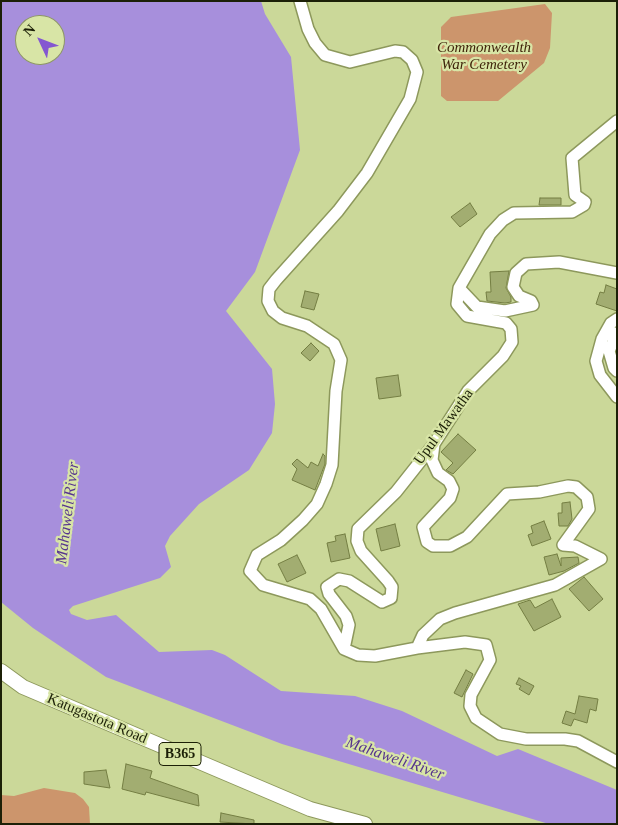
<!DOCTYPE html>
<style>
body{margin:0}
#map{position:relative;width:618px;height:825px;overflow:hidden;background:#cbd899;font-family:"Times New Roman",serif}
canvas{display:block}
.frame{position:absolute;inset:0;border:2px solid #1c2007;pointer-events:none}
.north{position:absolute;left:15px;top:15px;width:50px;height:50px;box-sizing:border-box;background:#d8e5a6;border:1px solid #8d9666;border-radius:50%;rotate:313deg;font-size:14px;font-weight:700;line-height:20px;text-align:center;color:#1c2007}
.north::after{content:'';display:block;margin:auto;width:18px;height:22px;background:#8457d1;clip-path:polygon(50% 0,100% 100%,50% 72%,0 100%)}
</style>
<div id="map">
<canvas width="618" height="825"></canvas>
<div class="frame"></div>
<div class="north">N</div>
</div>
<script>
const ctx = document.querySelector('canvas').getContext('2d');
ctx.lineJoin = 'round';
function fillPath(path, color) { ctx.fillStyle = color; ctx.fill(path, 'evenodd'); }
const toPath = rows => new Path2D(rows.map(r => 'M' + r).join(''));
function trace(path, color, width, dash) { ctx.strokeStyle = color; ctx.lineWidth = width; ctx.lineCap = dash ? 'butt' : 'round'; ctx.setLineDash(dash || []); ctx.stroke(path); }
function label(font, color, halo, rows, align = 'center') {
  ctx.font = font + ' "Times New Roman",serif'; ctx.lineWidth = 4.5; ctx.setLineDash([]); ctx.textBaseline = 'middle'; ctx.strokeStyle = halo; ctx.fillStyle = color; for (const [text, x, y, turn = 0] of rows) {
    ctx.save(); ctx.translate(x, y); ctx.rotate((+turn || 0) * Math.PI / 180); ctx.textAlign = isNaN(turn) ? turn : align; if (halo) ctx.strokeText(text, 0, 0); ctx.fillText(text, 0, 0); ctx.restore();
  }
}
fillPath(toPath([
 [545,4,552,13,550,48,544,63,498,101,447,101,441,96,441,27,451,17],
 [44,788,75,793,83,799,89,807,90,824,1,824,1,795,14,796]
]), '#cc956c');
fillPath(toPath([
 [1,1,261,1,265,14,291,57,300,150,255,272,226,311,272,369,275,404,272,433,249,470,199,504,170,536,165,546,171,567,160,578,73,606,69,610,71,614,87,620,116,615,159,652,212,650,225,655,281,691,355,696,402,711,497,756,518,749,617,790,617,824,549,824,282,744,106,677,33,628,1,602],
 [25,25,55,25,55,55,25,55]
]), '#a78fdc');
const building = toPath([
 [540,198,561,198,561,205,539,205,540,198],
 [470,203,477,214,460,227,451,217,470,203],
 [509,271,506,288,511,297,511,302,505,303,487,301,486,292,491,292,490,272,509,271],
 [606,285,617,289,617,311,596,304,600,292,604,293,606,285],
 [305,291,319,294,314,310,301,307,305,291],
 [311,343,319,351,310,361,301,353,311,343],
 [398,375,401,396,379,399,376,378,398,375],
 [458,434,476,450,453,474,446,470,453,463,441,452,458,434],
 [323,454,325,456,325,464,315,490,292,480,297,469,292,464,297,459,308,468,311,462,318,466,323,454],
 [570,502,572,519,568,526,559,526,558,513,562,513,562,503,570,502],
 [544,521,551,539,532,546,528,535,533,533,531,526,544,521],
 [395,524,400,546,381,551,376,529,395,524],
 [345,534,350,558,331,562,327,543,336,541,335,536,345,534],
 [557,554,561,566,561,558,578,557,579,563,564,571,549,575,544,557,557,554],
 [297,555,306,573,287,582,278,564,297,555],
 [584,577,603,599,589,611,569,589,584,577],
 [552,599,561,617,534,631,518,604,530,600,535,608,552,599],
 [466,670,473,674,462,697,454,693,466,670],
 [519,678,534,686,529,695,519,689,521,686,516,684,519,678],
 [579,696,598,699,596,711,590,709,587,723,574,719,571,726,562,723,566,711,575,714,579,696],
 [126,764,152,771,150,778,198,795,199,806,146,792,145,795,122,789,126,764],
 [106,770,110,788,84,784,84,772,106,770],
 [221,813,254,820,254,824,220,822,221,813]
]);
fillPath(building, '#a2ad71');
trace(building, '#747e43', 1);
const minor = toPath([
 [300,1,308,29,315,43,325,55,350,62,395,51,403,52,412,60,417,72,410,99,367,173,338,211,276,280,269,289,268,301,273,311,282,318,307,326,334,344,341,360,336,391,332,465,326,484,317,504,303,520,281,540,257,555,250,571,263,585,310,599,321,609,344,649,358,655,375,656,417,648,465,642,486,645,490,660,471,695,470,706,476,718,500,734,526,739,565,739,578,741,617,762],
 [459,288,477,307,505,311,533,305,531,301,519,296,513,287,516,273,526,264,559,262,617,273],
 [617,319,611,323,602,339,596,361,600,375,617,397],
 [617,333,609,351,614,368,617,371],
 [417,648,423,635,440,619,455,613,555,585,601,559,575,546,563,545,589,509,587,497,576,487,568,486,539,492,507,494,467,537,450,546,433,546,427,542,423,527,450,498,453,489,449,481,438,473,432,460,434,444],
 [344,649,349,625,346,616,329,594,327,587,339,579,349,581,382,602,391,598,392,587,388,581,361,551,357,541,358,529,396,492,434,444,468,391,503,356,512,342,511,329,506,323,467,316,457,304,459,288,490,234,503,220,514,213,572,212,584,205,585,202,575,195,572,158,617,121]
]);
const major = toPath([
 [1,671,23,687,310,809,365,824]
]);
trace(minor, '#8d985c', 14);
trace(major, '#8d985c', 16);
trace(minor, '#fff', 11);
trace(major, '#fff', 14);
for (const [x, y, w] of [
 [180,754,42]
]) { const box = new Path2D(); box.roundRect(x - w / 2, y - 11.5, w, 23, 4); ctx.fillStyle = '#d8e5a6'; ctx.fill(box); trace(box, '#1c2007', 1); }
label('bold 14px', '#1c2007', null, [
 ["B365",180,754]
]);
label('italic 15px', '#3f230a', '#d8e5a6', [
 ["Commonwealth",484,48],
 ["War Cemetery",484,65]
]);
label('15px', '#1c2007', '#d8e5a6', [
 ["Upul Mawatha",444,427,-54],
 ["Katugastota Road",97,719,23]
]);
label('italic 16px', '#56348e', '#d8e5a6', [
 ["Mahaweli River",68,513,-83],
 ["Mahaweli River",395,759,19]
]);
</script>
